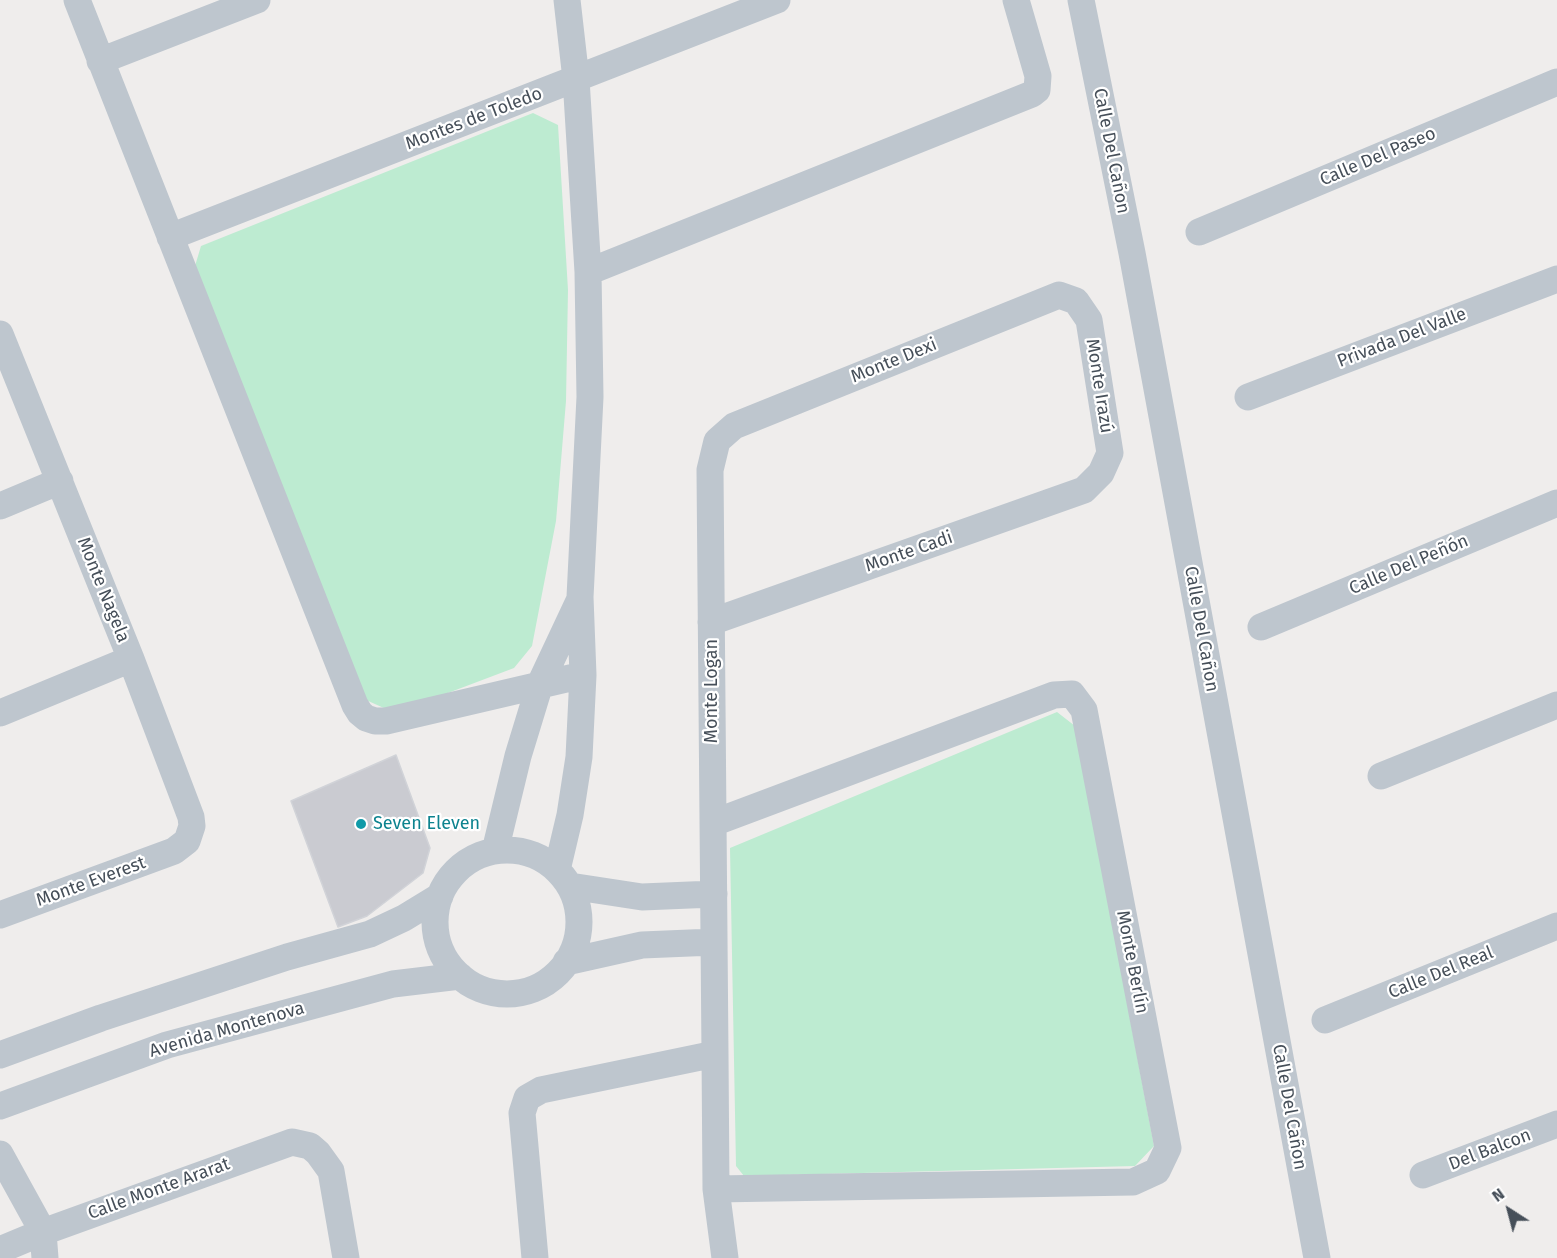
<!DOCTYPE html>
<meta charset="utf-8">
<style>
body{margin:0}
#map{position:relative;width:1557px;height:1258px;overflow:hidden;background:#efedec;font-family:"Fira Sans",sans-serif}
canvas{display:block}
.north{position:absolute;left:1479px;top:1180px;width:60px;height:60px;-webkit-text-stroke:4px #fff;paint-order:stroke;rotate:324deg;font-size:16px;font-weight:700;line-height:24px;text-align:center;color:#464f59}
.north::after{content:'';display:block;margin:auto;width:21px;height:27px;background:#464f59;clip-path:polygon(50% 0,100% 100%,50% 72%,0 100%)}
</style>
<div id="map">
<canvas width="1557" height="1258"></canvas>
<div class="north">N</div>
</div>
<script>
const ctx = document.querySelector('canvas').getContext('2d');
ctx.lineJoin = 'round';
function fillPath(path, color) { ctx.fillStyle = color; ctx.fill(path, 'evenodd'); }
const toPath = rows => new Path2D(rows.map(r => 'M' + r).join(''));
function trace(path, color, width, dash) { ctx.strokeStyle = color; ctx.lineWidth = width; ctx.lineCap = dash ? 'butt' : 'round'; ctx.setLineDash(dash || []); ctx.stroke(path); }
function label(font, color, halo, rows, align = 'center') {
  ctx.font = font + ' "Fira Sans",sans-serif'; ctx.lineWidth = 4.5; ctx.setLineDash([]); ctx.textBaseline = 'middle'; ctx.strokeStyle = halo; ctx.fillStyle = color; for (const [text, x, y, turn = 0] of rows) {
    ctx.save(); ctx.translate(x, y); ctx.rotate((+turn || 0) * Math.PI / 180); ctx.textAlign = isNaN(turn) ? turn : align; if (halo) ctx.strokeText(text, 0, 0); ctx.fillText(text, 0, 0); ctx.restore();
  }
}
fillPath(toPath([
 [533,113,558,125,568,290,566,401,556,521,532,646,514,668,395,713,366,700,195,266,201,246],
 [1057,712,1075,726,1154,1146,1135,1166,744,1176,736,1166,730,848]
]), '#bdebd1');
const building = toPath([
 [396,755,430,848,423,873,367,916,338,927,291,801,396,755]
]);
fillPath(building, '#cacbd1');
trace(building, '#d1d3d8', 1.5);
trace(toPath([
 [77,0,355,705,360,713,366,718,375,721,386,721,583,675],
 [1081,0,1132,253,1317,1258],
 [100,61,257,0],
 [1199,232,1557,82],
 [170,237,777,0],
 [588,272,1032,94,1037,90,1038,76,1016,0],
 [0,334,131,659,191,817,192,826,187,841,174,851,0,915],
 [1248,397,1557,279],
 [0,506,60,481],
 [711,622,1084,490,1101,473,1110,453,1089,320,1076,301,1059,295,734,426,717,441,710,470,715,1054,716,1189,725,1258],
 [1261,627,1557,503],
 [0,713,131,659],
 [1381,776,1557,705],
 [713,823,1054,695,1072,694,1084,710,1168,1148,1157,1171,1133,1182,716,1189],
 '435 922a72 72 0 1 1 144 0a72 72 0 1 1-144 0Z',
 [495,851,518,756,540,684,579,601],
 [557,870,570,815,579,757,583,675,580,597,590,397,588,272,576,79,567,0],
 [570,886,642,897,714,894],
 [566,962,642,945,714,942],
 [1325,1020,1557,926],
 [0,1055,101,1018,287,957,370,934,404,918,440,896],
 [0,1106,167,1045,393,984,460,976],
 [0,1154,43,1232,45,1258],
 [1423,1175,1557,1124],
 [0,1250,43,1232,292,1142,310,1146,318,1153,331,1171,346,1258],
 [535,1258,522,1113,527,1098,541,1090,715,1054]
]), '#bec6ce', 27);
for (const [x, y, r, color] of [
 [361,824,6,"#0f9aa8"]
]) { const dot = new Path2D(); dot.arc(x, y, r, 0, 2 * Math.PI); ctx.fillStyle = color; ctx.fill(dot); trace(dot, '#fff', 2); }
label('18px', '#464f59', '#fff', [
 ["Montes de Toledo",474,119,-21],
 ["Calle Del Cañon",1111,151,79],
 ["Calle Del Paseo",1378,157,-23],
 ["Privada Del Valle",1402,338,-21],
 ["Monte Dexi",894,361,-22],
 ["Monte Irazú",1099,386,81],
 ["Monte Cadi",909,552,-19],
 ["Calle Del Peñón",1409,565,-23],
 ["Monte Nagela",103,590,68],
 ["Calle Del Cañon",1201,629,80],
 ["Monte Logan",712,691,-90],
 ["Monte Everest",91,882,-20],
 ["Monte Berlín",1132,962,79],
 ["Calle Del Real",1441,973,-22],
 ["Avenida Montenova",227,1030,-16],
 ["Calle Del Cañon",1289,1107,80],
 ["Del Balcon",1490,1150,-21],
 ["Calle Monte Ararat",159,1189,-20]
]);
label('18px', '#0d838f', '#fff', [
 ["Seven Eleven",373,824]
], 'left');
</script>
